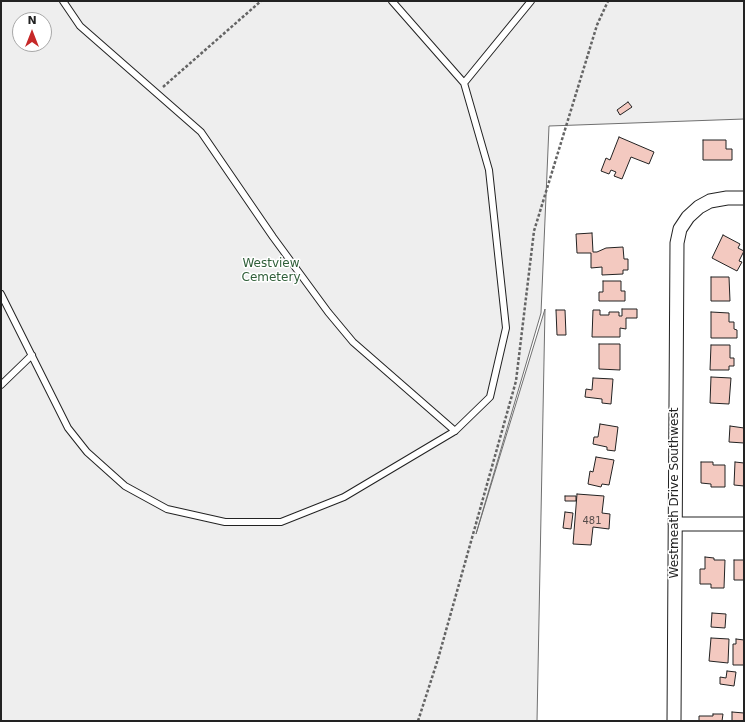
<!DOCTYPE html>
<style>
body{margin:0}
#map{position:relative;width:745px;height:722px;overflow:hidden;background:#fff;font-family:"DejaVu Sans",sans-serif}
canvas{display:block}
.frame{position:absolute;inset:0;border:2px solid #222;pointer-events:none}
.north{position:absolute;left:12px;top:12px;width:40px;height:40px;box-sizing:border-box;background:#fff;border:1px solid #a7a7a7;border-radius:50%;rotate:0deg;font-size:11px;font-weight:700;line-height:16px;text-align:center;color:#222}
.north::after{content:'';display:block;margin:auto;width:14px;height:18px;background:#c62828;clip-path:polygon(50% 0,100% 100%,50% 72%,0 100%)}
</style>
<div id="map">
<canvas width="745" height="722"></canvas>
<div class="frame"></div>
<div class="north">N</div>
</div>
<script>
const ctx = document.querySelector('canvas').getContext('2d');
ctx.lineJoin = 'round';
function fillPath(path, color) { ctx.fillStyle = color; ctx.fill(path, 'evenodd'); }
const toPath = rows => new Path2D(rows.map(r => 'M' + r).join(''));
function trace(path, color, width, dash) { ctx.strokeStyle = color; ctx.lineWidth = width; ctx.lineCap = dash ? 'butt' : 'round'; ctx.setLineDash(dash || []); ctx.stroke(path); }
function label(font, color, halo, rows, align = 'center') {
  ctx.font = font + ' "DejaVu Sans",sans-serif'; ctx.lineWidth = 3; ctx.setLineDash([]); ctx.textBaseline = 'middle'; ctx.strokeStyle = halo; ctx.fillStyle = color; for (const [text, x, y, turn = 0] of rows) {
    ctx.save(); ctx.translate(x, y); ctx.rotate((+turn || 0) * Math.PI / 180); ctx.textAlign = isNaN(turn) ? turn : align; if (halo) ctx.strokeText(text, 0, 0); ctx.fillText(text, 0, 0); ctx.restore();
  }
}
const green = toPath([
 [1,1,744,1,744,119,549,126,541,313,476,534,545,309,537,721,1,721,1,1],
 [20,20,44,20,44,44,20,44,20,20]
]);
fillPath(green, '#eee');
trace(green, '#6f6f6f', 1);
const building = toPath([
 [628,102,632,107,620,115,617,110,628,102],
 [619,137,654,152,649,164,631,157,622,179,614,176,616,172,611,170,609,174,601,171,606,158,610,160,619,137],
 [703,140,726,140,726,149,732,149,732,160,703,160,703,140],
 [592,233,593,252,597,252,606,248,623,247,624,259,628,259,628,270,623,270,623,274,602,275,602,267,591,268,591,253,577,253,576,234,592,233],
 [723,235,740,244,738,248,744,251,739,261,742,262,737,271,712,258,723,235],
 [711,277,729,277,730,301,711,301,711,277],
 [603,281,621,281,621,291,625,291,625,301,599,301,599,292,603,292,603,281],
 [622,309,637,309,637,318,626,318,626,329,620,328,620,337,592,337,593,310,600,310,600,315,609,315,609,312,619,312,619,316,622,316,622,309],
 [556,310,565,310,566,335,557,335,556,310],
 [711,312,729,313,729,322,734,322,734,329,737,330,737,338,711,338,711,312],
 [599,344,620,344,620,370,599,369,599,344],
 [711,345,730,345,730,358,734,358,734,366,729,366,729,370,710,370,711,345],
 [711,377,731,378,729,404,710,403,711,377],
 [593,378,613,379,611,404,602,403,602,399,585,397,586,389,592,390,593,378],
 [600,424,618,427,615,451,607,450,607,447,593,444,594,437,598,437,600,424],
 [730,426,744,428,744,443,729,442,730,426],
 [596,457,614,460,609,485,602,484,601,487,588,484,590,471,593,472,596,457],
 [701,462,713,462,713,465,725,465,725,487,711,487,711,484,701,483,701,462],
 [735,462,744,463,744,486,734,485,735,462],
 [577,494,604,496,602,513,610,514,609,529,593,527,591,545,573,544,577,494],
 [565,496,576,496,576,501,565,501,565,496],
 [565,512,573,513,571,529,563,528,565,512],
 [705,557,714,558,714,560,725,560,724,588,711,588,711,584,700,584,700,569,705,569,705,557],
 [734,560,744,560,744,580,734,580,734,560],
 [712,613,726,614,725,628,711,627,712,613],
 [711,638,729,639,728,663,709,661,711,638],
 [736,639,744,640,744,665,733,665,733,644,736,644,736,639],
 [727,671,736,672,734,686,720,684,720,677,726,678,727,671],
 [732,712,744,713,744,721,732,721,732,712],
 [713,714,723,714,722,721,699,721,699,716,713,716,713,714]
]);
fillPath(building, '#f3c9c0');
trace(building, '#222', 1);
const service = toPath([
 [63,1,80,26,201,132,273,237,328,312,353,342,455,431],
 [464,83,531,1],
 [1,294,68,428,87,452,125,486,167,509,225,522,281,522,344,497,455,431,490,397,506,328,489,170,464,83,392,1],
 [1,385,32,355]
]);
const minor = toPath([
 [675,524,744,524],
 [674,721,677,243,680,229,688,217,699,207,710,201,727,198,744,198]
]);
trace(service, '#222', 8);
trace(minor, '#222', 15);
trace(toPath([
 [163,87,261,1],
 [418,721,438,659,516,381,534,231,597,25,608,1]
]), '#646464', 2.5, [3, 2]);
trace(service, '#fff', 6);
trace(minor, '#fff', 13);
label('10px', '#564c4a', null, [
 ["481",592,521]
]);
label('12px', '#2f5e38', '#fff', [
 ["Westview",271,264],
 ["Cemetery",271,278]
]);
label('12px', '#222', '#fff', [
 ["Westmeath Drive Southwest",675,493,-90]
]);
</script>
